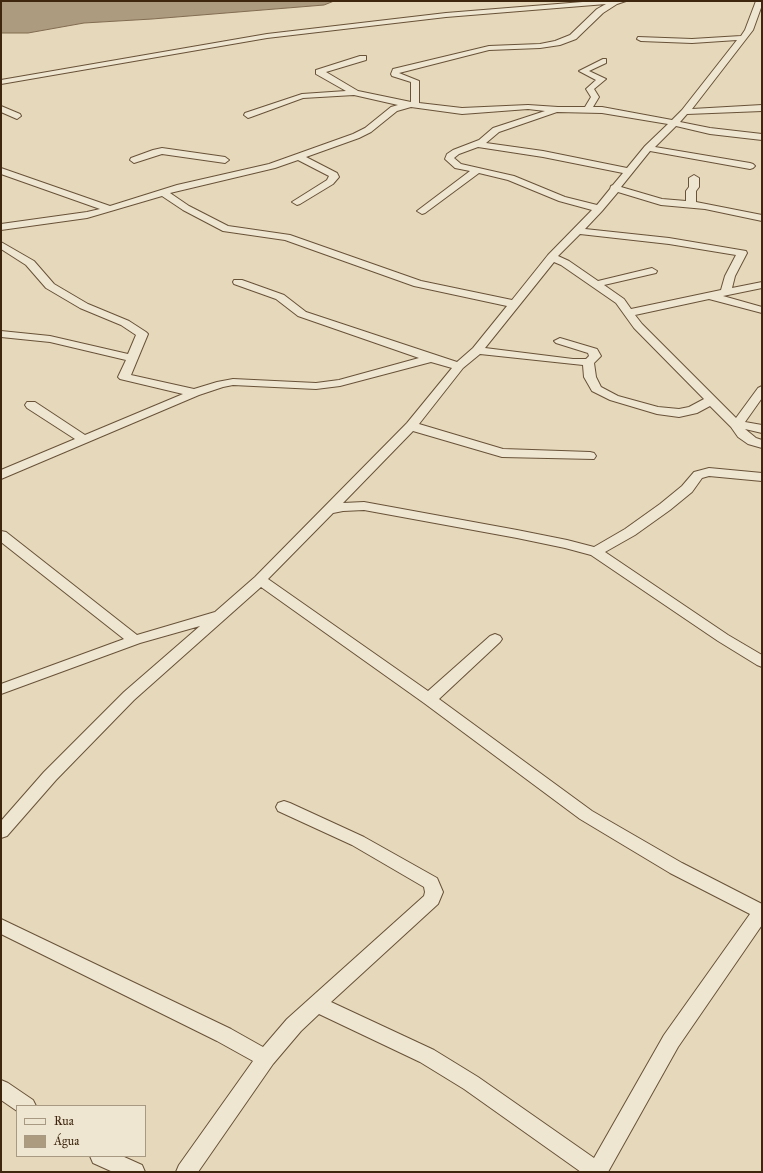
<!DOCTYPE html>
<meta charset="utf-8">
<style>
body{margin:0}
#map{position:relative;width:763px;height:1173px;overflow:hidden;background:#e6d8ba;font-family:"IM FELL Great Primer",serif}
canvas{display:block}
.frame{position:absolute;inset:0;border:2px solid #3e250d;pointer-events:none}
.legend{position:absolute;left:16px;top:1105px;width:130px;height:52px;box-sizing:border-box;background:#efe6d2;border:1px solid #a89983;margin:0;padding:5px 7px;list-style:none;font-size:12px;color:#3e250d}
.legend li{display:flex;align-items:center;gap:8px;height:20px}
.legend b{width:20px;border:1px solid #a89983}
</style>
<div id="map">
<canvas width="763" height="1173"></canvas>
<div class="frame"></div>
<ul class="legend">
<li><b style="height:5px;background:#efe6d2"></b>Rua</li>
<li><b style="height:11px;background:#ad9b7f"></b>Água</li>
</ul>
</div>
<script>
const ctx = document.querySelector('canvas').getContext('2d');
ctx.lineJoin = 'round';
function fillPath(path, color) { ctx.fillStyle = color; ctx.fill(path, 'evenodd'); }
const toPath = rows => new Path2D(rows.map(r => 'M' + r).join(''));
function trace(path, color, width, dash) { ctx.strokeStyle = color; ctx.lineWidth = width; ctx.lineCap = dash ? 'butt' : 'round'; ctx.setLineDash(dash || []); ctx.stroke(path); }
const water = toPath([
 [1,1,334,1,324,5,152,19,84,23,28,33,1,33,1,1]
]);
fillPath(water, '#ad9b7f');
trace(water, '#816c51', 1);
const minor = toPath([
 [595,1,626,1,617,4,603,13,576,39,560,45,540,48,489,50,399,73,419,81,419,103,462,108,528,105,558,107,585,107,591,97,586,89,596,80,579,71,603,59,606,59,606,63,589,71,606,79,594,89,599,97,593,107,602,107,672,120,682,110,737,40,692,43,641,41,637,39,638,37,692,39,741,36,745,30,756,1,762,1,762,5,753,30,692,109,762,105,762,111,687,114,680,122,710,128,762,134,762,140,710,134,676,126,655,147,750,163,753,164,755,166,753,168,750,169,650,151,621,187,662,199,686,201,686,191,689,187,689,178,694,175,699,178,699,187,696,191,696,202,762,215,762,221,705,209,661,205,618,192,602,211,585,229,669,238,746,251,747,253,735,276,732,288,762,282,762,288,723,296,762,307,762,313,709,299,635,315,642,324,736,418,758,388,762,386,762,398,745,422,762,425,762,433,745,429,756,438,762,440,762,448,748,444,738,437,731,427,710,406,697,413,679,417,657,414,610,400,592,391,584,377,583,365,480,354,463,368,419,424,503,449,590,452,594,453,596,456,594,459,502,457,413,431,343,503,364,502,517,530,567,540,594,547,625,529,660,504,682,486,694,472,709,468,762,473,762,481,709,476,702,478,692,492,670,510,635,535,605,552,728,635,762,655,762,667,757,665,718,641,591,555,565,548,517,538,364,510,343,511,333,513,268,579,428,691,490,636,495,634,500,636,502,639,500,642,439,699,592,811,682,863,762,904,762,925,678,1047,608,1172,581,1172,464,1089,420,1062,319,1014,301,1031,273,1064,198,1172,176,1172,179,1165,253,1061,217,1041,1,934,1,919,231,1029,263,1047,287,1019,424,896,425,892,424,887,352,845,278,811,276,807,278,803,284,801,290,803,364,837,437,878,443,892,438,904,331,1002,434,1050,478,1077,594,1158,664,1035,750,914,670,873,580,819,424,703,261,587,134,700,56,780,7,836,1,838,1,821,44,772,124,692,200,626,140,643,1,694,1,684,124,639,1,542,1,531,6,532,137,635,215,612,255,577,407,423,452,368,431,362,340,386,316,389,233,385,223,387,199,395,1,479,1,470,75,439,27,408,25,405,27,402,35,402,85,435,183,394,120,379,118,377,126,360,50,342,1,337,1,331,50,336,128,354,136,335,121,325,80,308,46,288,26,265,1,249,1,242,34,261,54,284,88,304,129,321,146,332,148,334,131,375,194,389,217,382,233,379,316,383,339,380,419,358,298,316,276,299,234,284,233,282,234,280,242,280,284,295,306,312,457,362,473,348,507,306,414,286,285,240,223,231,183,210,162,196,87,218,1,230,1,224,87,212,100,209,1,174,1,168,110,206,177,185,269,164,353,134,365,128,391,107,398,105,354,95,303,98,251,117,248,118,244,115,245,113,302,94,346,91,316,74,316,70,360,56,366,56,366,60,326,72,358,91,411,102,411,82,392,76,391,74,393,69,489,46,540,44,555,41,570,35,597,9,606,4,446,17,267,38,1,84,1,80,267,34,446,13,595,1],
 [411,107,462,114,528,109,545,111,493,128,479,140,453,150,447,154,445,159,455,168,470,171,417,211,422,214,425,213,479,173,508,180,559,201,592,210,548,255,512,300,421,281,290,235,228,226,189,206,170,193,275,168,298,160,329,176,327,180,292,202,297,205,300,204,333,184,339,177,337,173,306,157,359,138,371,132,397,111,411,107],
 [557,112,602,113,668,124,645,146,627,168,543,151,486,143,499,132,557,112],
 [478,147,543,157,623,173,613,185,611,186,610,189,597,205,565,197,514,176,461,164,454,158,459,154,478,147],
 [580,234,669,244,736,255,725,276,721,290,631,309,624,299,604,285,656,273,657,271,652,268,598,281,569,261,558,256,580,234],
 [554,262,561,265,616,303,634,328,704,399,689,407,679,409,658,407,618,396,601,387,596,377,594,363,601,356,597,349,560,338,554,341,556,343,588,353,589,356,586,359,573,359,485,348,554,262],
 [1,106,20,114,21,116,17,119,1,112,1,106],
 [162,148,225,157,229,160,225,163,162,154,134,163,130,160,131,158,153,150,162,148],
 [1,1080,8,1083,33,1100,36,1106,17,1106,17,1111,1,1100,1,1080],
 [90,1156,122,1156,142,1165,145,1172,113,1172,93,1163,90,1156]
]);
trace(minor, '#685238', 2);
fillPath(minor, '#efe6d2');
</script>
